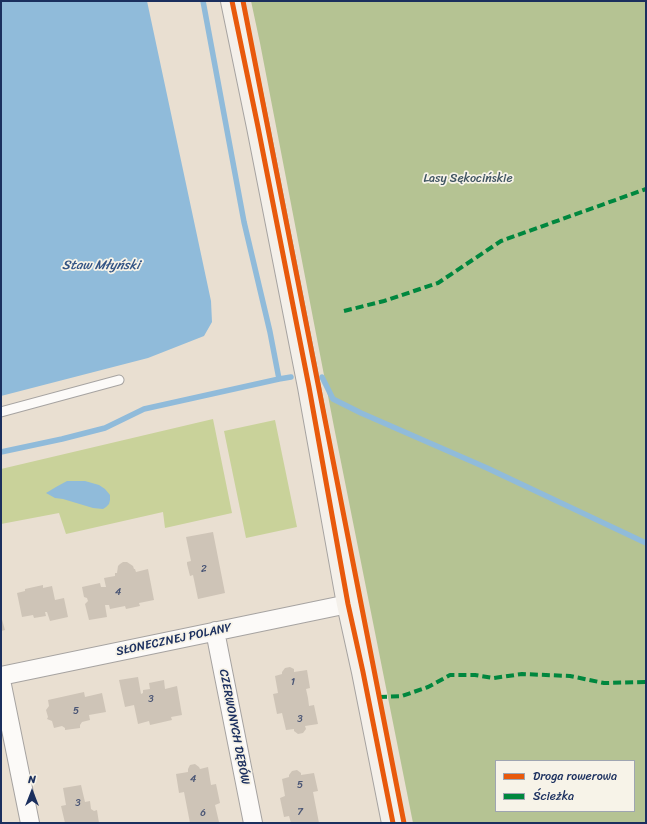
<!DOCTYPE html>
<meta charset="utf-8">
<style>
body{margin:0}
#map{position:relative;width:647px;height:824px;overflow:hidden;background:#e9dfd1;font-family:Sriracha,sans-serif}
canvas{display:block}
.frame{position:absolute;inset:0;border:2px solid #1b2f5e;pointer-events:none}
.legend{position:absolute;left:495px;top:760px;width:140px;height:52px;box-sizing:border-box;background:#f7f3e8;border:1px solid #9fa5b1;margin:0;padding:5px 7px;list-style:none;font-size:12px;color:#1b2f5e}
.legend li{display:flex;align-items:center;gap:8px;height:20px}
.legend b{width:20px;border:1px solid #9fa5b1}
.north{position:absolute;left:12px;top:772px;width:40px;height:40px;-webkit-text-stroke:3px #f7f3e8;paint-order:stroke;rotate:0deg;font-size:11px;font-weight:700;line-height:16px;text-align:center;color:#1b2f5e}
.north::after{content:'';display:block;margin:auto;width:14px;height:18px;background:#1b2f5e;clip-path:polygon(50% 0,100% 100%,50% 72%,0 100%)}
</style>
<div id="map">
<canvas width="647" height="824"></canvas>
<div class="frame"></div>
<ul class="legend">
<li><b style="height:5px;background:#e8590c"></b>Droga rowerowa</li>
<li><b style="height:5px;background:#00873e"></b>Ścieżka</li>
</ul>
<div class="north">N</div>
</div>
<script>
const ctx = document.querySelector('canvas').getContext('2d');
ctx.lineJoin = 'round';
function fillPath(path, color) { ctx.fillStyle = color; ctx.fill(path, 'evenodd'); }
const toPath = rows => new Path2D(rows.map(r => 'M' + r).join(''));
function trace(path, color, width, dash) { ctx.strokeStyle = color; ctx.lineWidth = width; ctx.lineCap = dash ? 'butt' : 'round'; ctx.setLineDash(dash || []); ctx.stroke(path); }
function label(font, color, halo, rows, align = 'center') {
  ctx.font = font + ' Sriracha,sans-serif'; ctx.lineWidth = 3.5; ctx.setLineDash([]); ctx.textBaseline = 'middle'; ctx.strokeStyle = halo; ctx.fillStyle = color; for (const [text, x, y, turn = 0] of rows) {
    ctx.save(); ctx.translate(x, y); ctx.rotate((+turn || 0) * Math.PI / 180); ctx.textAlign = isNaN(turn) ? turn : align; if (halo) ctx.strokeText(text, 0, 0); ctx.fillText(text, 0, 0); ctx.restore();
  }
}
fillPath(toPath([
 [213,419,232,513,165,528,163,512,66,534,59,513,1,524,1,469],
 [275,420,297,527,246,538,224,431]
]), '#c9d29a');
fillPath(toPath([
 [251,1,646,1,646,823,413,823,334,427,260,43],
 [496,761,634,761,634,811,496,811]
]), '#b5c393');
fillPath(toPath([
 [1,1,147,1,211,301,212,322,204,336,148,358,1,396],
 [67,481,85,481,99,485,105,489,110,495,110,500,109,504,106,507,103,509,93,508,63,499,55,498,46,493,56,487]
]), '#90bbda');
trace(toPath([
 [203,1,244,222,270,332,279,379],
 [322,377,333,399,361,413,487,468,646,543],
 [1,452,62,439,105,428,144,409,279,379,291,377]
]), '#90bbda', 5.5);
fillPath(toPath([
 [213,532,225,593,198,599,193,575,190,576,187,564,187,562,191,561,186,537],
 [123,562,127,562,133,566,134,569,135,569,136,572,148,569,154,600,139,603,140,606,126,609,125,606,110,609,109,605,105,605,107,617,89,620,85,604,88,601,87,598,84,597,82,587,100,583,101,587,106,587,104,578,115,576,115,573,117,573,118,566,120,564],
 [43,585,43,588,52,586,55,600,64,598,68,617,50,621,47,612,45,612,46,616,34,618,33,615,22,617,17,593,25,591,25,589],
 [1,616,5,630,1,631],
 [290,667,294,669,294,672,307,670,310,688,306,689,308,698,309,706,314,705,318,724,305,726,306,729,303,733,298,734,294,731,294,729,286,730,282,713,277,714,273,694,278,693,275,676,282,674,282,672,285,668],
 [138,677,141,694,143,693,143,690,150,689,149,683,164,680,165,689,177,686,182,715,171,717,172,720,150,725,149,721,138,724,134,705,125,707,119,680],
 [84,692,85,697,102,693,106,712,89,715,90,720,82,722,80,725,80,728,65,730,65,728,62,726,54,728,52,721,47,719,48,717,46,710,49,706,48,700],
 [195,764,199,767,200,769,208,767,211,785,216,784,220,803,215,805,219,822,213,823,190,823,184,792,179,793,176,774,188,772,188,769,190,765],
 [297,770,301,773,301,775,314,773,318,791,313,792,319,823,291,823,289,816,284,817,280,798,285,796,282,779,289,777,289,775,292,771],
 [81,785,85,802,90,801,91,809,94,811,97,810,99,823,65,823,61,806,66,805,63,788]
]), '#cec4b7');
const lane = toPath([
 [1,412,119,380]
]);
const street = toPath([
 [215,631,253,823],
 [1,676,348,604],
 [1,680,30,823]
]);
const secondary = toPath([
 [232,1,258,127,309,387,348,604,363,672,393,823]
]);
trace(lane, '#a6a3a1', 11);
trace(street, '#a6a3a1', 20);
trace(secondary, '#a6a3a1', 24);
trace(lane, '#fcfaf8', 9);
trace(street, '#fcfaf8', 18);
trace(secondary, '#f4f0ea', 22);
trace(toPath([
 [344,311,384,301,438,283,501,241,646,189],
 [379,697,402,696,428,687,450,675,475,675,494,678,522,674,570,676,604,683,646,682]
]), '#00873e', 4, [8, 4]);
trace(toPath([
 [232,1,258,127,309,387,348,604,363,672,393,823],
 [243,1,404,823]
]), '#e8590c', 5);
label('10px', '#485474', null, [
 ["2",204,569],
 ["4",118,592],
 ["1",293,682],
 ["3",151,699],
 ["5",76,711],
 ["3",300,719],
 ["4",193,779],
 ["5",300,785],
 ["3",78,803],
 ["7",300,812],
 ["6",203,813]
]);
label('12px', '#405562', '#f7f3e8', [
 ["Lasy Sękocińskie",468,179]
]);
label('12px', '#1b2f5e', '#f7f3e8', [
 ["SŁONECZNEJ POLANY",174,640,-12],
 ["CZERWONYCH DĘBÓW",234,727,79]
]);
label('italic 13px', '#335484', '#f7f3e8', [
 ["Staw Młyński",101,266]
]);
</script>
